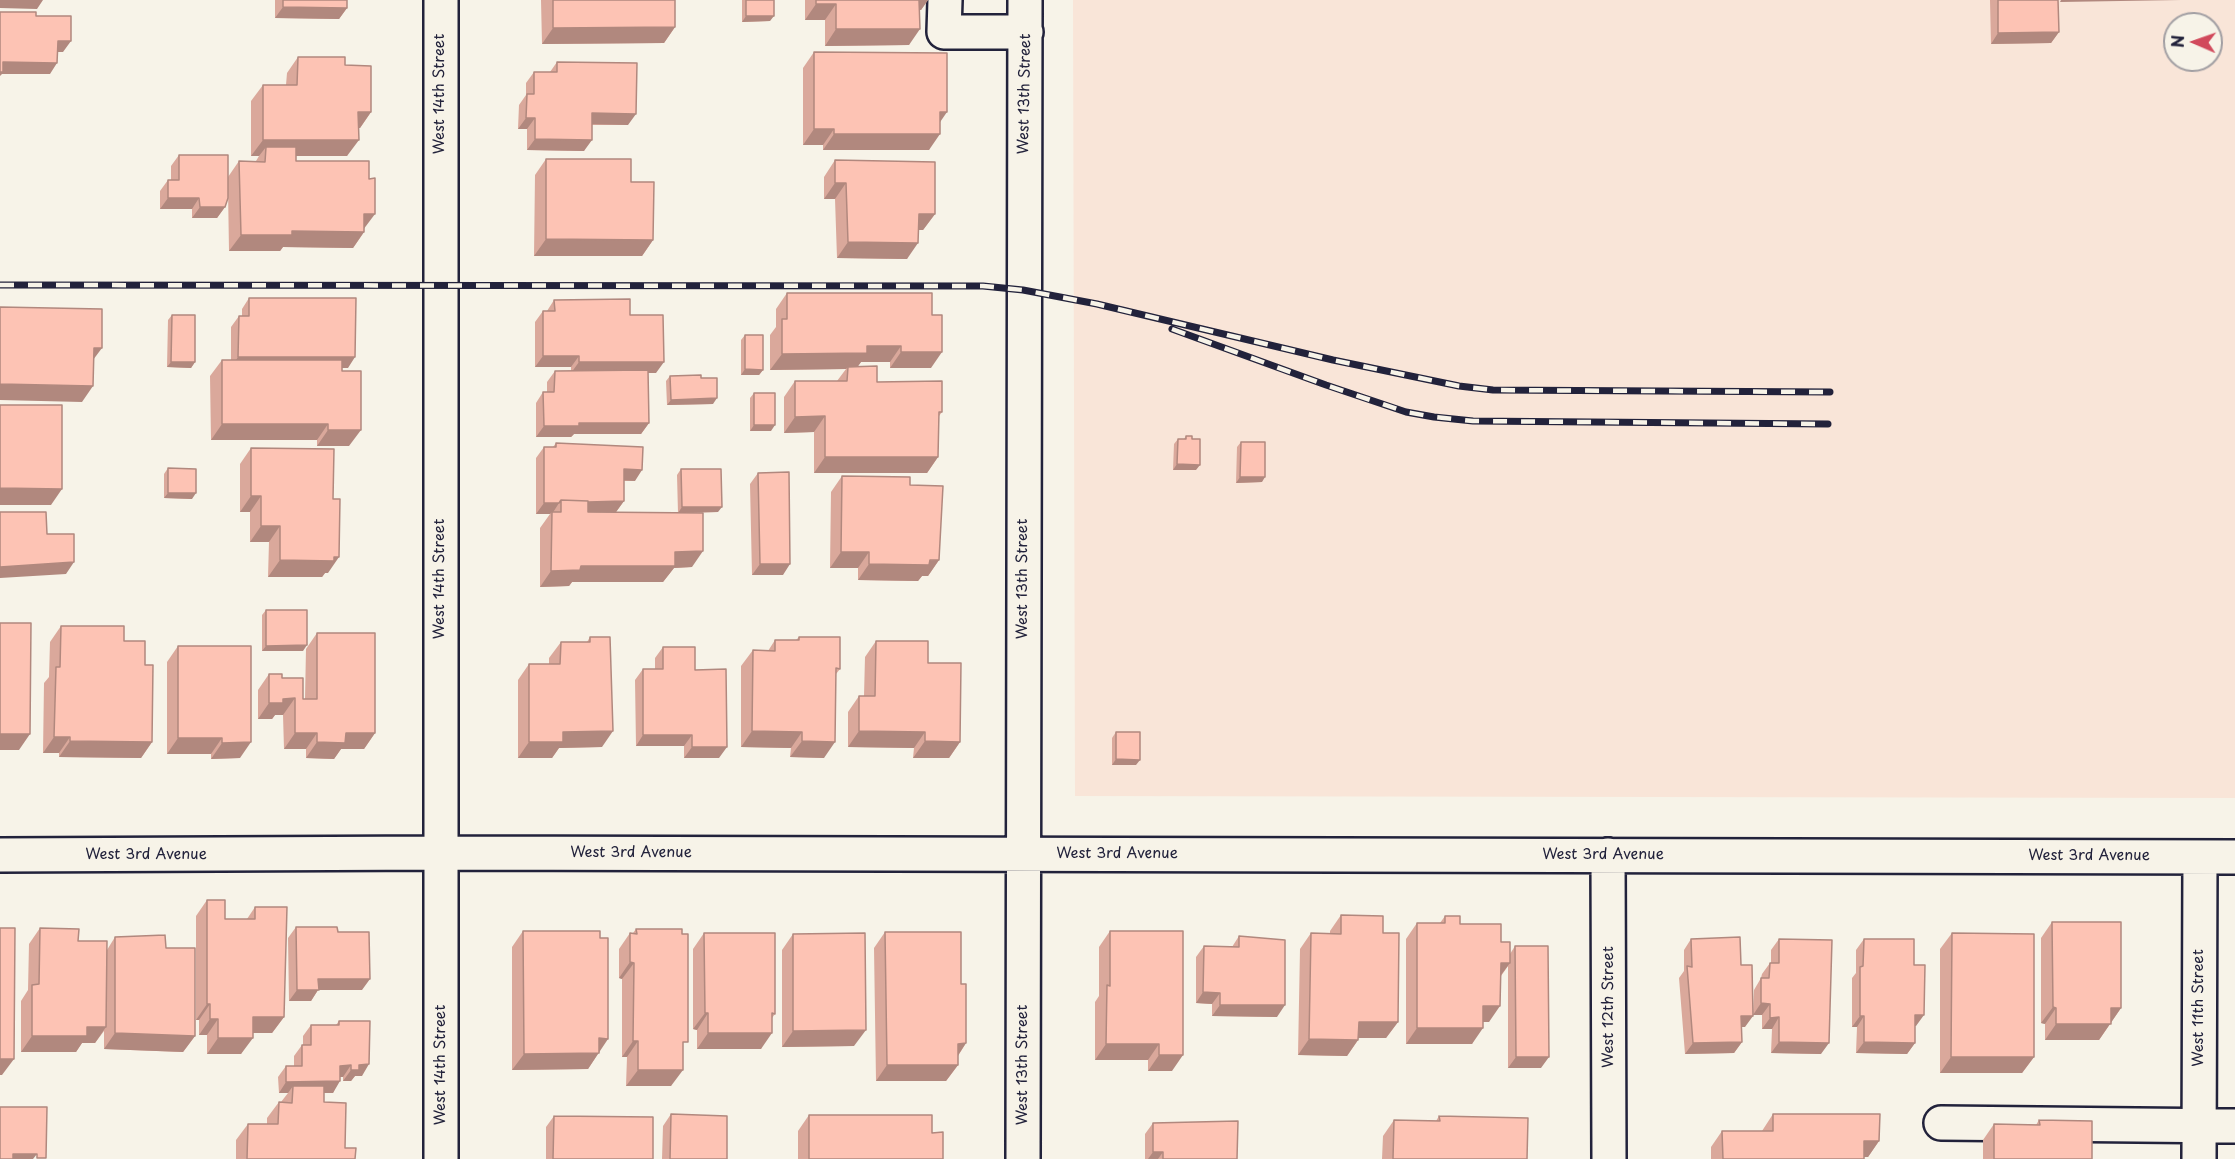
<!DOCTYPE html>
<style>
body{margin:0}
#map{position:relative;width:2235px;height:1159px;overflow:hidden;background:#f7f3e8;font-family:"Playpen Sans",sans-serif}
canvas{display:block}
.north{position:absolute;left:2163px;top:12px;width:60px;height:60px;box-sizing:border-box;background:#f7f3e8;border:2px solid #a29fa3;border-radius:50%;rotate:272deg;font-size:16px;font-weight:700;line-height:24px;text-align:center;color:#22223b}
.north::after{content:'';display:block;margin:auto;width:21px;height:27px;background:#d1495b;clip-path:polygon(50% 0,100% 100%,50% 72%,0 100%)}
</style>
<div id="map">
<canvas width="2235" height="1159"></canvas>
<div class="north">N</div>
</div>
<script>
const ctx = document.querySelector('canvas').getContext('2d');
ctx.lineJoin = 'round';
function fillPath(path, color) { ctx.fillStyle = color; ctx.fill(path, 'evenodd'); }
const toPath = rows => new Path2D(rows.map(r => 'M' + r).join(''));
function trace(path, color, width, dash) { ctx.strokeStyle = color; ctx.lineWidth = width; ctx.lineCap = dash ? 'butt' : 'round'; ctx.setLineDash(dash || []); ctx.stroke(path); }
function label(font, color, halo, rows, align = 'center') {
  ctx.font = font + ' "Playpen Sans",sans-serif'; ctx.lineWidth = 4.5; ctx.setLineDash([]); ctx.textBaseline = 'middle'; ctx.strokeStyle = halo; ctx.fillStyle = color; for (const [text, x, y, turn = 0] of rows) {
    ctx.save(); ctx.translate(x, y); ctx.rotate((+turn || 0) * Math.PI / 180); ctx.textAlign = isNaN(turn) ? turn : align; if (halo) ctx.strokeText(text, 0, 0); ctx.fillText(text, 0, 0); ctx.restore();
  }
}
fillPath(toPath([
 [1073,0,2235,0,2235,798,1075,796],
 [2175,24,2211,24,2211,60,2175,60]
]), '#f9e5d8');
const minor = toPath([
 [441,0,441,1159],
 [945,0,944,32,1026,32],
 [0,855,441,853,2235,857],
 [1608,855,1609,1159],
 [1941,1123,2235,1126],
 [1023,1159,1025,0],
 [2199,1159,2200,857]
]);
trace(minor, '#22223b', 38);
trace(minor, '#f7f3e8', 33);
const rail = toPath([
 [0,285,983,286,1023,290,1097,304,1333,360,1459,386,1493,390,1830,392],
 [1172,329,1326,385,1406,412,1434,417,1473,421,1828,424]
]);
trace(rail, '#22223b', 7);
trace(rail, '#f7f3e8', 4.5, [14]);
fillPath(toPath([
 [275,0,347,0,347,8,339,19,275,18],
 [541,0,675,0,675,27,664,43,542,44],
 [742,0,774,0,770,21,742,22],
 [805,0,928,0,921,10,919,10,909,45,825,46,825,20,805,20],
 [1990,0,2058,0,2059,32,2051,43,1991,44],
 [814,52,940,122,929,150,823,150,823,145,803,145,803,68],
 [298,57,345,65,371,112,360,128,358,128,347,156,296,156,296,161,364,228,364,232,353,248,283,247,280,251,229,251,228,189,225,207,217,218,192,218,192,209,160,209,160,191,168,180,171,180,171,166,179,155,228,177,239,161,256,161,259,156,251,156,251,101,263,85,286,85,287,73],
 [557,62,628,125,592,125,584,151,527,150,527,129,518,129,519,105,526,95,526,83,534,72,550,72],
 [546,159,631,182,653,240,642,256,534,256,535,175],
 [835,160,935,214,923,230,918,230,907,259,837,258,835,199,824,199,824,177],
 [787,293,932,315,931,368,890,368,890,362,861,362,858,366,877,382,942,412,939,416,938,457,927,473,814,473,814,432,784,433,784,397,795,381,837,381,846,369,770,370,770,335,776,327,776,309],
 [249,298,348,368,342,368,349,446,317,446,317,440,211,440,210,376,222,360,231,360,231,327,239,316,242,316,242,309],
 [554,300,630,315,656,373,648,373,649,423,641,434,574,434,571,437,536,437,536,403,543,392,547,392,547,382,555,371,571,371,571,367,535,367,535,322,543,311,547,311],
 [172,315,195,362,191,368,167,367,168,320],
 [745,335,763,370,759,375,741,375,741,340],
 [670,376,713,404,667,405,666,381],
 [754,393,771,431,750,431,750,398],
 [1186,436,1196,470,1173,470,1174,444,1178,439,1184,439],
 [1241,442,1262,482,1236,483,1237,447],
 [556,443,635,481,624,481,624,501,616,512,595,512,692,567,674,568,663,582,572,582,569,586,540,587,540,528,550,514,536,514,536,458,544,447,553,447],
 [251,448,328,573,325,573,322,577,268,577,269,542,250,542,250,512,240,512,240,464],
 [168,468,192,499,164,498,164,474],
 [681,469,718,512,678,513,677,475],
 [758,473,783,575,752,575,750,484],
 [842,476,910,485,939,560,928,576,922,576,918,581,858,580,858,568,830,568,831,492],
 [266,610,303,651,262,651,262,615],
 [61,626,124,641,145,665,152,742,141,758,59,757,59,753,43,753,44,683,49,677,50,642],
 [317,633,375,733,364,749,341,749,334,759,306,758,306,749,284,749,283,715,275,715,272,719,258,719,258,690,269,674,282,678,303,699,305,699,306,649],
 [590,637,602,747,559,748,552,758,518,758,518,680,529,664,549,664,549,658,561,642,587,642],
 [799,637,840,669,836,674,824,758,790,757,791,748,741,747,741,666,753,650,768,651,775,640,796,640],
 [876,641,928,663,960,742,949,758,913,758,914,748,848,747,848,712,859,696,864,696,865,657],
 [178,646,240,758,211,759,211,754,167,754,167,662],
 [663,647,695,670,719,758,684,758,684,746,636,746,635,680,643,669,655,669,655,658],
 [1116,732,1136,765,1112,765,1112,738],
 [207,900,225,919,247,919,255,907,284,1017,272,1033,253,1033,241,1054,207,1054,207,1035,199,1035,199,1020,196,1020,196,916],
 [1341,915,1383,933,1398,1022,1386,1038,1358,1038,1358,1040,1347,1056,1298,1055,1300,949,1311,933,1330,933,1330,931],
 [1445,916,1460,924,1501,942,1510,954,1515,946,1541,1068,1508,1068,1508,966,1501,976,1489,1022,1483,1022,1472,1044,1406,1044,1406,939,1417,923,1440,923],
 [2052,922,2121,1008,2099,1040,2045,1040,2045,1024,2041,1023,2041,938],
 [296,927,338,932,362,990,318,990,311,1001,289,1001,288,938],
 [40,928,107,950,115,937,166,948,195,1036,183,1052,104,1049,104,1031,95,1043,82,1043,76,1052,21,1052,21,1001,28,990,29,944],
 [636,929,683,1048,671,1086,626,1086,627,1057,622,1057,622,979,619,978,619,949,630,933,633,933],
 [523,931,599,1052,588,1069,512,1070,512,947],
 [1110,931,1172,1071,1148,1071,1148,1060,1095,1060,1095,1002,1099,996,1099,947],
 [885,932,961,984,966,1043,958,1056,958,1065,946,1081,876,1081,874,948],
 [704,933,775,1014,772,1018,761,1049,697,1049,697,1030,693,1029,693,949],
 [1952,933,2034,1057,2022,1073,1940,1073,1940,949],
 [793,934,854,1046,782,1047,782,950],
 [1239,936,1277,1017,1212,1016,1212,1004,1196,1003,1196,957,1204,946,1232,947],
 [1691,939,1741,965,1745,1027,1742,1027,1742,1042,1734,1053,1685,1054,1679,978,1684,971,1684,950],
 [1779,939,1821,1054,1771,1053,1772,1029,1762,1029,1762,1015,1753,1015,1754,990,1761,978,1762,974,1770,963,1771,963,1771,950],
 [1864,939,1914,965,1916,1026,1915,1026,1915,1043,1907,1054,1856,1053,1857,1027,1852,1027,1852,978,1856,973,1856,950],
 [339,1021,362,1076,355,1076,351,1081,343,1081,343,1077,340,1077,333,1093,324,1093,324,1102,345,1148,355,1159,236,1159,236,1140,248,1124,267,1124,267,1118,279,1102,281,1102,288,1093,279,1093,278,1077,286,1066,294,1066,294,1056,302,1045,303,1045,303,1036,311,1025,336,1025],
 [671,1114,727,1159,662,1159,663,1126],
 [1773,1114,1879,1141,1868,1157,1864,1157,1864,1159,1711,1159,1711,1147,1722,1131,1762,1131],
 [809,1115,932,1133,943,1159,798,1159,798,1131],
 [554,1116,653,1159,546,1159,546,1127],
 [1439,1116,1527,1159,1382,1159,1383,1136,1394,1120,1436,1121],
 [2039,1120,2092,1159,1983,1159,1983,1140,1994,1124,2036,1125],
 [1153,1123,1237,1159,1145,1159,1145,1134]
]), '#daa89b');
fillPath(toPath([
 [0,0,43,0,37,9,0,8],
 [915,0,928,0,921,10,908,10],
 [2061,0,2181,0,2060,2],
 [816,4,836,4,825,20,805,20],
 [283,7,347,8,339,19,275,18],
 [746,16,774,16,770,21,742,22],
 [675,27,664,43,542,44,553,28],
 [836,29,920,29,909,45,825,46],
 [2059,32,2051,43,1991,44,1998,33],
 [58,41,71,41,63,52,50,52],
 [3,62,57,63,50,74,2,74,0,76,0,66],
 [358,112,371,112,360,128,347,128],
 [940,112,947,112,936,128],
 [592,113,636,114,628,125,584,124],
 [526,118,535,118,527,129,518,129],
 [814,129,834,129,823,145,803,145],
 [834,134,940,134,929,150,823,150],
 [535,139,592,140,584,151,527,150],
 [263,140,359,140,347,156,265,156,266,147,259,156,251,156],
 [835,183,846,183,835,199,824,199],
 [168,198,199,198,192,209,160,209],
 [200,207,225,207,217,218,192,218],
 [364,214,375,214,363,230],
 [919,214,935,214,923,230,907,230],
 [292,231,364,232,353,248,283,247,280,251,229,251,241,235],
 [546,239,653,240,642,256,534,256],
 [848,242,918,243,907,259,837,258],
 [867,346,901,346,890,362,861,362,856,369,848,367,846,369,770,370,782,354],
 [94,348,102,348,90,364],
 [901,352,942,352,931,368,890,368],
 [543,356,579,356,571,367,535,367],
 [238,357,355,357,348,368,231,368],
 [171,362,195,362,191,368,167,367],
 [579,362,664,362,656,373,571,373],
 [745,369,763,370,759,375,741,375],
 [0,384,93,386,82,402,0,400],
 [717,398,713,404,667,405,671,400],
 [825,416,814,432,784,433,795,417],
 [579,423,649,423,641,434,574,434,571,437,536,437,544,426],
 [222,424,328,424,317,440,211,440],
 [754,425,775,425,771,431,750,431],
 [328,430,361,430,349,446,317,446],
 [825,457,938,457,927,473,814,473],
 [1177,464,1200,465,1196,470,1173,470],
 [624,469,642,470,635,481,617,480],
 [1240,477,1265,477,1262,482,1236,483],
 [0,488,62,489,51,505,0,505],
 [168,493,196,493,192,499,164,498],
 [251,496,261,496,250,512,240,512],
 [624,501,616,512,560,514,561,512,561,503],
 [544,503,559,503,552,514,552,512,550,514,536,514],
 [682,507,722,507,718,512,678,513],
 [261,526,280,526,269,542,250,542],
 [703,551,692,567,674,568,663,582,572,582,569,586,540,587,551,571,675,552],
 [841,552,869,552,858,568,830,568],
 [334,557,339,557,328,573,325,573,322,577,268,577,280,560],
 [939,560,928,576,922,576,918,581,858,580,869,564],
 [74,562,66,574,0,578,0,567],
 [760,564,790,564,783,575,752,575],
 [307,645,303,651,262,651,266,646],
 [295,698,283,715,275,715,272,719,258,719,269,703,283,699],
 [613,731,602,747,559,748,552,758,518,758,529,742,563,732],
 [752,731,802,732,791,748,741,747],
 [859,731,925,732,914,748,848,747],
 [295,733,317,733,306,749,284,749],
 [346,733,375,733,364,749,341,749,334,759,306,758,317,742],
 [0,734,30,734,19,750,0,750],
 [643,735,692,735,684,746,636,746],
 [54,737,70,737,59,753,43,753],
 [178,738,222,738,211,754,167,754],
 [70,741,152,742,141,758,59,757],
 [802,741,835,742,824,758,790,757],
 [925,741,960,742,949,758,913,758],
 [251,742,240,758,211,759,222,743],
 [692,747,727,747,719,758,684,758],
 [1116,759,1140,760,1136,765,1112,765],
 [630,962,634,963,622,979,619,978],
 [1501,963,1510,963,1498,979],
 [318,979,370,979,362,990,318,990,311,1001,289,1001,297,990],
 [1203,992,1220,993,1212,1004,1196,1003],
 [1761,1003,1770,1004,1762,1015,1753,1015],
 [207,1004,210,1004,199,1020,196,1020],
 [1220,1005,1285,1005,1277,1017,1212,1016],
 [1483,1006,1500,1006,1489,1022,1472,1022],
 [2053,1007,2056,1008,2045,1024,2041,1023],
 [2111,1008,2121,1008,2099,1040,2045,1040,2056,1024],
 [705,1013,708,1013,697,1030,693,1029],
 [1915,1015,1924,1015,1916,1026,1907,1026],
 [1741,1016,1753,1016,1745,1027,1734,1027],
 [1860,1016,1864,1016,1857,1027,1852,1027],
 [253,1017,284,1017,272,1033,241,1033],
 [1779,1017,1772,1029,1762,1029,1770,1018],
 [210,1019,218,1019,207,1035,199,1035],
 [1359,1022,1398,1022,1386,1038,1348,1038],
 [87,1027,106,1027,95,1043,82,1043,76,1052,21,1052,32,1036],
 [1417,1028,1483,1028,1472,1044,1406,1044],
 [866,1030,854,1046,782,1047,793,1031],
 [115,1033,195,1036,183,1052,104,1049],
 [708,1033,772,1033,761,1049,697,1049],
 [218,1038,253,1038,241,1054,207,1054],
 [599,1038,608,1039,588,1069,512,1070,524,1054],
 [1309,1039,1358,1040,1347,1056,1298,1055],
 [633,1041,638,1041,627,1057,622,1057],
 [1742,1042,1734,1053,1685,1054,1693,1043],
 [1779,1042,1829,1043,1821,1054,1771,1053],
 [1864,1042,1915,1043,1907,1054,1856,1053],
 [966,1043,955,1060,958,1044],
 [1106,1044,1159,1044,1148,1060,1095,1060],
 [1159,1055,1183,1055,1172,1071,1148,1071],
 [1516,1057,1549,1057,1541,1068,1508,1068],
 [1951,1057,2034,1057,2022,1073,1940,1073],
 [0,1059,14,1059,2,1075,0,1075],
 [369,1064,362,1076,355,1076,351,1081,343,1081,351,1070,359,1065],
 [351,1065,343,1077,333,1077,340,1066],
 [887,1065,958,1065,946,1081,876,1081],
 [638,1070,683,1070,671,1086,626,1086],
 [340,1081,333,1093,292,1093,293,1086,288,1093,279,1093,286,1082],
 [1864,1141,1879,1141,1868,1157,1853,1157],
 [1153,1152,1163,1152,1158,1159,1148,1159],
 [13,1154,37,1154,33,1159,9,1159]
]), '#b1887e');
const building = toPath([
 [283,0,347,0,347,8,283,7,283,0],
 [553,0,675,0,675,27,553,28,553,0],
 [746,0,774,0,774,16,746,16,746,0],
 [816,0,919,0,920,29,836,29,836,4,816,4,816,0],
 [1998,0,2058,0,2059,32,1998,33,1998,0],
 [0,12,36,12,36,16,71,16,71,41,58,41,57,63,3,62,3,72,0,72,0,12],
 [814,52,947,53,947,112,940,112,940,134,834,134,834,129,814,129,814,52],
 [298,57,345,57,345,65,371,66,371,112,358,112,359,140,263,140,263,85,297,85,298,57],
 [557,62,637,63,636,114,592,113,592,140,535,139,535,118,526,118,527,94,534,94,534,72,557,72,557,62],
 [266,147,296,147,296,161,369,161,369,179,375,178,375,214,364,214,364,232,292,231,292,235,241,235,239,161,265,162,266,147],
 [179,155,228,155,228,198,225,207,200,207,199,198,168,198,168,180,179,180,179,155],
 [546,159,631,159,631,182,654,182,653,240,546,239,546,159],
 [835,160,935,162,935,214,919,214,918,243,848,242,846,183,835,183,835,160],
 [787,293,932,293,932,315,942,315,942,352,901,352,901,346,867,346,867,353,782,354,782,319,787,319,787,293],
 [249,298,356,298,355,357,238,357,239,316,249,316,249,298],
 [630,299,630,315,663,315,664,362,579,362,579,356,543,356,543,311,555,311,554,300,630,299],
 [0,307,102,309,102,348,94,348,93,386,0,384,0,307],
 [172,315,195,315,195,362,171,362,172,315],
 [745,335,763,335,763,370,745,369,745,335],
 [222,360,342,360,342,371,361,371,361,430,328,430,328,424,222,424,222,360],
 [877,366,877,382,942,381,942,412,939,412,938,457,825,457,825,416,795,417,795,381,847,381,848,367,877,366],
 [648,370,649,423,579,423,579,426,544,426,543,392,554,392,555,371,648,370],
 [701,375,701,378,717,378,717,398,671,400,670,376,701,375],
 [754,393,775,393,775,425,754,425,754,393],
 [0,405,62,405,62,489,0,488,0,405],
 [1186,436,1192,436,1192,439,1200,439,1200,465,1177,464,1178,439,1186,439,1186,436],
 [1241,442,1265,442,1265,477,1240,477,1241,442],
 [556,443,643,447,642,470,624,469,624,501,588,502,588,501,561,500,559,503,544,503,544,447,556,447,556,443],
 [251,448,334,449,333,499,340,499,339,557,334,557,334,561,280,560,280,526,261,526,261,496,251,496,251,448],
 [168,468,196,469,196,493,168,493,168,468],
 [681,469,721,469,722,507,682,507,681,469],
 [789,472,790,564,760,564,758,473,789,472],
 [842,476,910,477,910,485,943,486,939,560,930,560,929,565,869,564,869,552,841,552,842,476],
 [561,500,588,501,588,512,703,513,703,551,675,552,675,566,581,566,580,570,551,571,552,512,561,512,561,500],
 [0,512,46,512,47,534,74,534,74,562,0,567,0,512],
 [266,610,307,610,307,645,266,646,266,610],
 [0,623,31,623,30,734,0,734,0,623],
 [61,626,124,626,124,641,145,641,145,665,153,665,152,742,70,741,70,737,54,737,56,667,60,667,61,626],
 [317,633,375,633,375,733,346,733,345,743,317,742,317,733,295,733,295,698,283,699,283,703,269,703,269,674,282,674,282,678,303,678,303,699,317,699,317,633],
 [590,637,610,637,613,731,563,732,563,742,529,742,529,664,560,664,561,642,590,642,590,637],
 [799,637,840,637,840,669,836,668,835,742,802,741,802,732,752,731,753,650,775,651,775,640,799,640,799,637],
 [876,641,928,641,928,663,961,663,960,742,925,741,925,732,859,731,859,696,875,696,876,641],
 [178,646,251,646,251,742,222,743,222,738,178,738,178,646],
 [663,647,695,647,695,670,726,669,727,747,692,747,692,735,643,735,643,669,663,669,663,647],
 [1116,732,1140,732,1140,760,1116,759,1116,732],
 [207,900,225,900,225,919,255,919,255,907,287,907,284,1017,253,1017,253,1038,218,1038,218,1019,210,1019,210,1004,207,1004,207,900],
 [1341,915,1383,916,1383,933,1399,933,1398,1022,1359,1022,1358,1040,1309,1039,1311,933,1341,934,1341,915],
 [1445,916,1460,916,1460,924,1501,924,1501,942,1510,942,1510,963,1501,963,1500,1006,1483,1006,1483,1028,1417,1028,1417,923,1445,923,1445,916],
 [2052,922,2121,922,2121,1008,2111,1008,2111,1024,2056,1024,2056,1008,2053,1007,2052,922],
 [296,927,337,927,338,932,369,932,370,979,318,979,319,990,297,990,296,927],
 [0,928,15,928,14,1059,0,1059,0,928],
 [40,928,79,929,78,941,107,941,106,1027,87,1027,87,1036,32,1036,32,985,39,984,40,928],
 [636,929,682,929,682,934,688,934,688,1042,683,1042,683,1070,638,1070,638,1041,633,1041,634,963,630,962,630,933,637,934,636,929],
 [523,931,600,931,600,938,608,938,608,1039,599,1038,599,1053,524,1054,523,931],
 [1110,931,1183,931,1183,1055,1159,1055,1159,1044,1106,1044,1107,985,1110,986,1110,931],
 [885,932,961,932,961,984,966,984,966,1043,958,1044,958,1065,887,1065,885,932],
 [704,933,775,933,775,1014,772,1013,772,1033,708,1033,708,1013,705,1013,704,933],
 [865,933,866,1030,793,1031,793,934,865,933],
 [1952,933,2034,934,2034,1057,1951,1057,1952,933],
 [165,935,166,948,195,948,195,1036,115,1033,115,937,165,935],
 [1239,936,1285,940,1285,1005,1220,1005,1220,993,1203,992,1204,946,1239,947,1239,936],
 [1740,937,1741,965,1752,965,1753,1016,1741,1016,1742,1042,1693,1043,1687,966,1692,967,1691,939,1740,937],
 [1779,939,1832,940,1829,1043,1779,1042,1779,1017,1770,1018,1770,1004,1761,1003,1761,978,1769,978,1770,963,1779,963,1779,939],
 [1864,939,1914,939,1914,965,1925,965,1924,1015,1915,1015,1915,1043,1864,1042,1864,1016,1860,1016,1860,967,1863,966,1864,939],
 [1515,946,1548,946,1549,1057,1516,1057,1515,946],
 [339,1021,370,1021,369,1064,359,1065,359,1070,351,1070,351,1065,340,1066,340,1081,286,1082,286,1066,302,1066,302,1045,311,1045,311,1025,339,1025,339,1021],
 [293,1086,324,1086,324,1102,346,1103,345,1148,356,1148,355,1159,247,1159,248,1124,278,1124,279,1102,292,1103,293,1086],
 [0,1107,47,1107,46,1158,37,1158,37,1154,13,1154,13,1159,0,1159,0,1107],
 [671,1114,727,1116,727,1159,670,1159,671,1114],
 [1773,1114,1880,1114,1879,1141,1864,1141,1864,1159,1723,1159,1722,1131,1773,1131,1773,1114],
 [809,1115,932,1115,932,1133,943,1132,943,1159,809,1159,809,1115],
 [554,1116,653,1117,653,1159,553,1159,554,1116],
 [1439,1116,1528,1118,1527,1159,1393,1159,1394,1120,1440,1121,1439,1116],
 [2039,1120,2092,1121,2092,1159,1994,1159,1994,1124,2040,1125,2039,1120],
 [1238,1121,1237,1159,1163,1159,1163,1152,1153,1152,1153,1123,1238,1121]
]);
fillPath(building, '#fdc3b4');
trace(building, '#b1887e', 1.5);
label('15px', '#22223b', '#f7f3e8', [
 ["West 14th Street",440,94,-90],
 ["West 13th Street",1025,94,-89],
 ["West 14th Street",440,579,-90],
 ["West 13th Street",1023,579,-90],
 ["West 3rd Avenue",631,853],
 ["West 3rd Avenue",1117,854],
 ["West 3rd Avenue",146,855],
 ["West 3rd Avenue",1603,855],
 ["West 3rd Avenue",2089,856],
 ["West 12th Street",1609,1007,-90],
 ["West 11th Street",2199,1008,-90],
 ["West 14th Street",441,1065,-90],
 ["West 13th Street",1023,1065,-90]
]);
</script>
